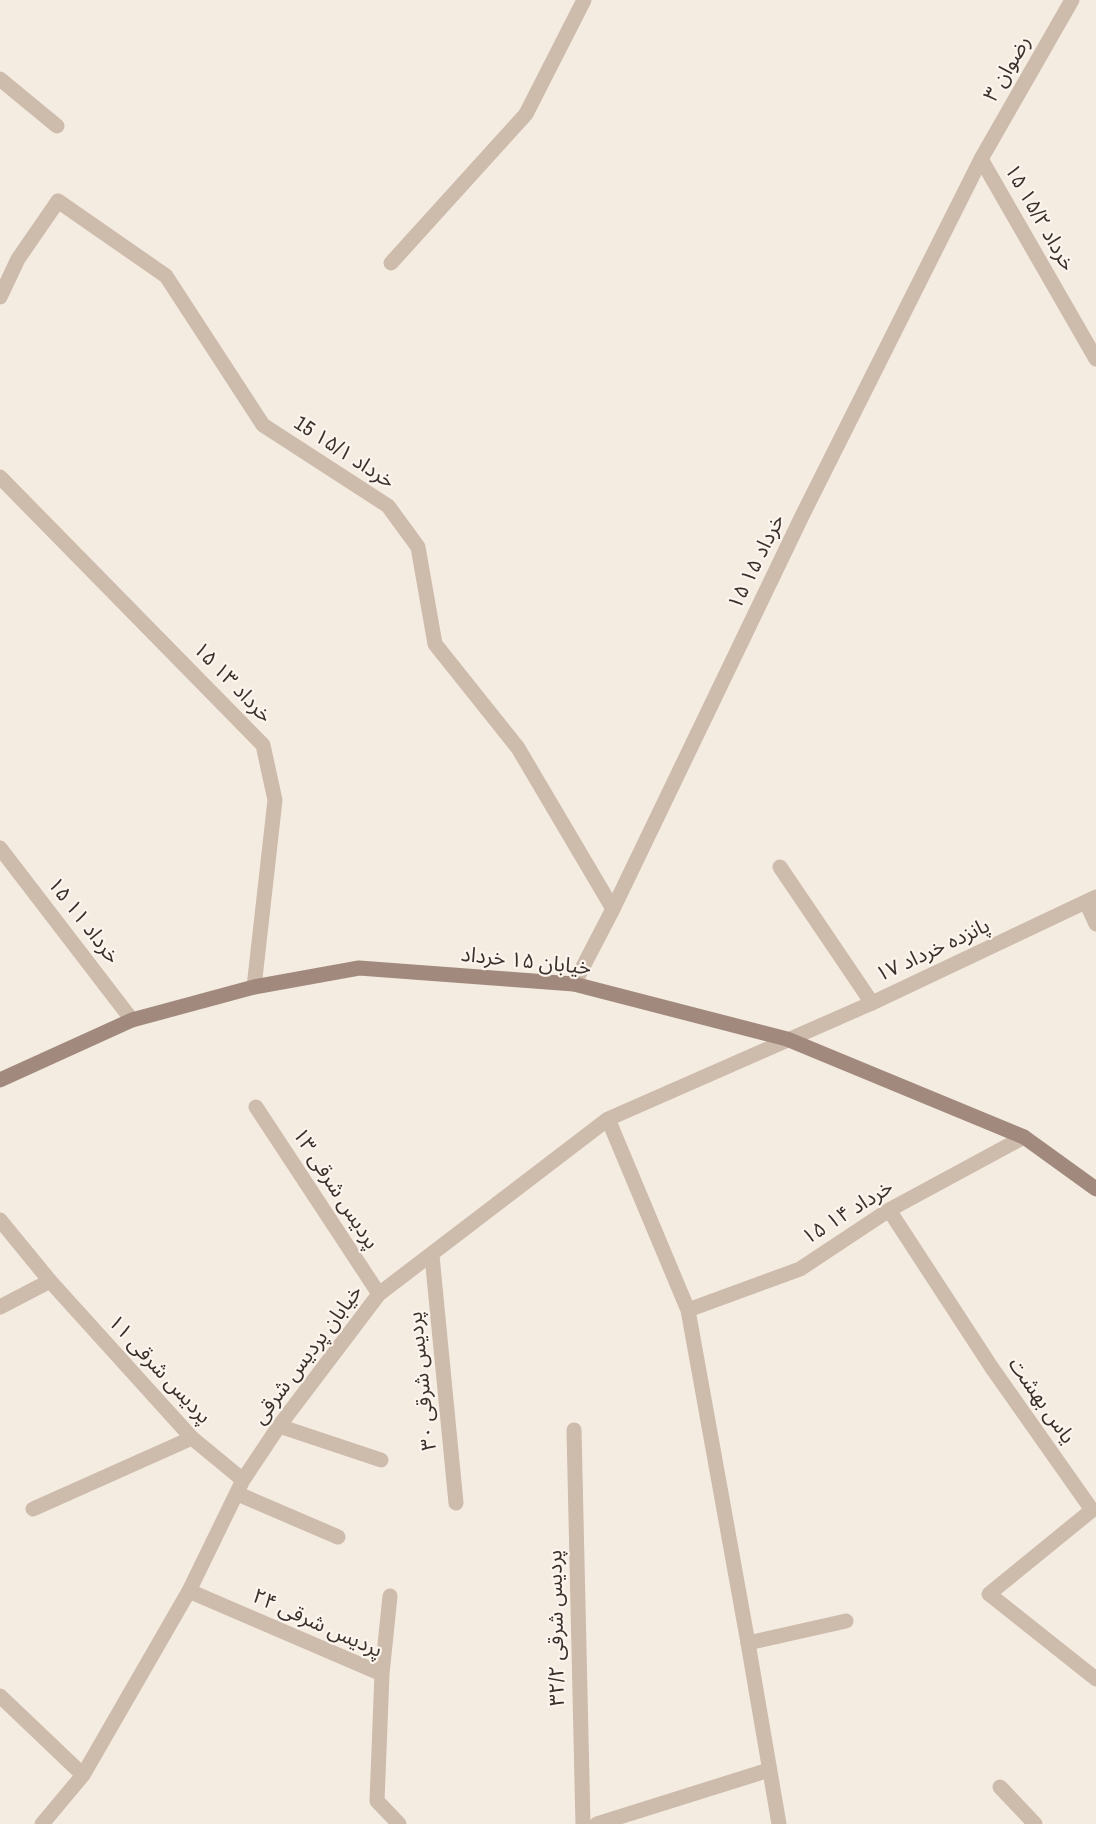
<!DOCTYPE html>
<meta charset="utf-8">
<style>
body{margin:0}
canvas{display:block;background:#f4ebe1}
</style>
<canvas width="1096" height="1824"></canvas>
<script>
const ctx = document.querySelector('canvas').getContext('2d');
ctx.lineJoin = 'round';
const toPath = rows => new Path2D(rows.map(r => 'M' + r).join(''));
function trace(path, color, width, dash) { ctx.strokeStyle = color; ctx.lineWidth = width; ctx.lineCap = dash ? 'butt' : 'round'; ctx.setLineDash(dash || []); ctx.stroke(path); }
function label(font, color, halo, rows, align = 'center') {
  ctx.font = font + ' "Archivo Narrow","Noto Sans Arabic",sans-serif'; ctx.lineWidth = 4.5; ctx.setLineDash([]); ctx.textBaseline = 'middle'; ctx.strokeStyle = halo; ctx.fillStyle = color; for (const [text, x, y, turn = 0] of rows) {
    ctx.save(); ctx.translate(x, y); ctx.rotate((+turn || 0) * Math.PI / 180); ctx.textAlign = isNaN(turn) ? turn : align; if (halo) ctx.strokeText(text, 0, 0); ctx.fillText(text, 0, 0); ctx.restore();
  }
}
trace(toPath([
 [780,867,872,1003],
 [256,1107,379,1294],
 [432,1256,456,1503],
 [0,1307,50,1281],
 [279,1426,381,1460],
 [574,1430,583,1824],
 [238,1494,338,1537],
 [33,1509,192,1438],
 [189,1591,382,1674,377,1801,399,1824],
 [748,1643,846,1621],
 [382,1674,390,1596],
 [1000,1787,1035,1824],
 [597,1824,769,1770]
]), '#cdbbac', 15);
trace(toPath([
 [0,79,57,126],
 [981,159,1096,359],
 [391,263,526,114,584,0],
 [0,297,18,259,58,201,166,276,263,425,388,506,418,547,435,644,518,748,613,909],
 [0,477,263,745,275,800,254,987],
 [0,848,132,1020],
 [1086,902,1096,924],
 [574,984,613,909,803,514,981,159,1072,0],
 [608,1119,688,1310,748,1643,779,1824],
 [889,1210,992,1368,1092,1510,989,1594,1096,1679],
 [0,1220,50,1281,192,1438,243,1480],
 [688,1310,800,1269,889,1210,1024,1137],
 [0,1696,83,1775],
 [42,1824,83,1775,189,1591,243,1480,279,1426,379,1294,608,1119,872,1003,1096,897]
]), '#cdbbac', 15);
trace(toPath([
 [0,1080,132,1020,254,987,359,968,574,984,787,1039,1024,1137,1096,1189]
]), '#a18a7d', 15);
label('21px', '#3b302b', '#fbf5ee', [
 ["رضوان ۳",1008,69,-60],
 ["۱۵ خرداد ۱۵/۲",1039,218,60],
 ["15 خرداد ۱۵/۱",344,453,33],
 ["۱۵ خرداد ۱۵",757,562,-64],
 ["۱۵ خرداد ۱۳",232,683,46],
 ["۱۵ خرداد ۱۱",83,921,52],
 ["پانزده خرداد ۱۷",933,951,-25],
 ["خیابان ۱۵ خرداد",526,962,6],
 ["پردیس شرقی ۱۳",335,1189,57],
 ["۱۵ خرداد ۱۴",848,1213,-32],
 ["خیابان پردیس شرقی",308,1355,-53],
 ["پردیس شرقی ۱۱",159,1370,47],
 ["پردیس شرقی ۳۰",423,1381,-96],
 ["یاس بهشت",1041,1401,55],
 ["پردیس شرقی ۲۴",317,1624,24],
 ["پردیس شرقی ۳۲/۲",557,1628,-91]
]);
</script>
